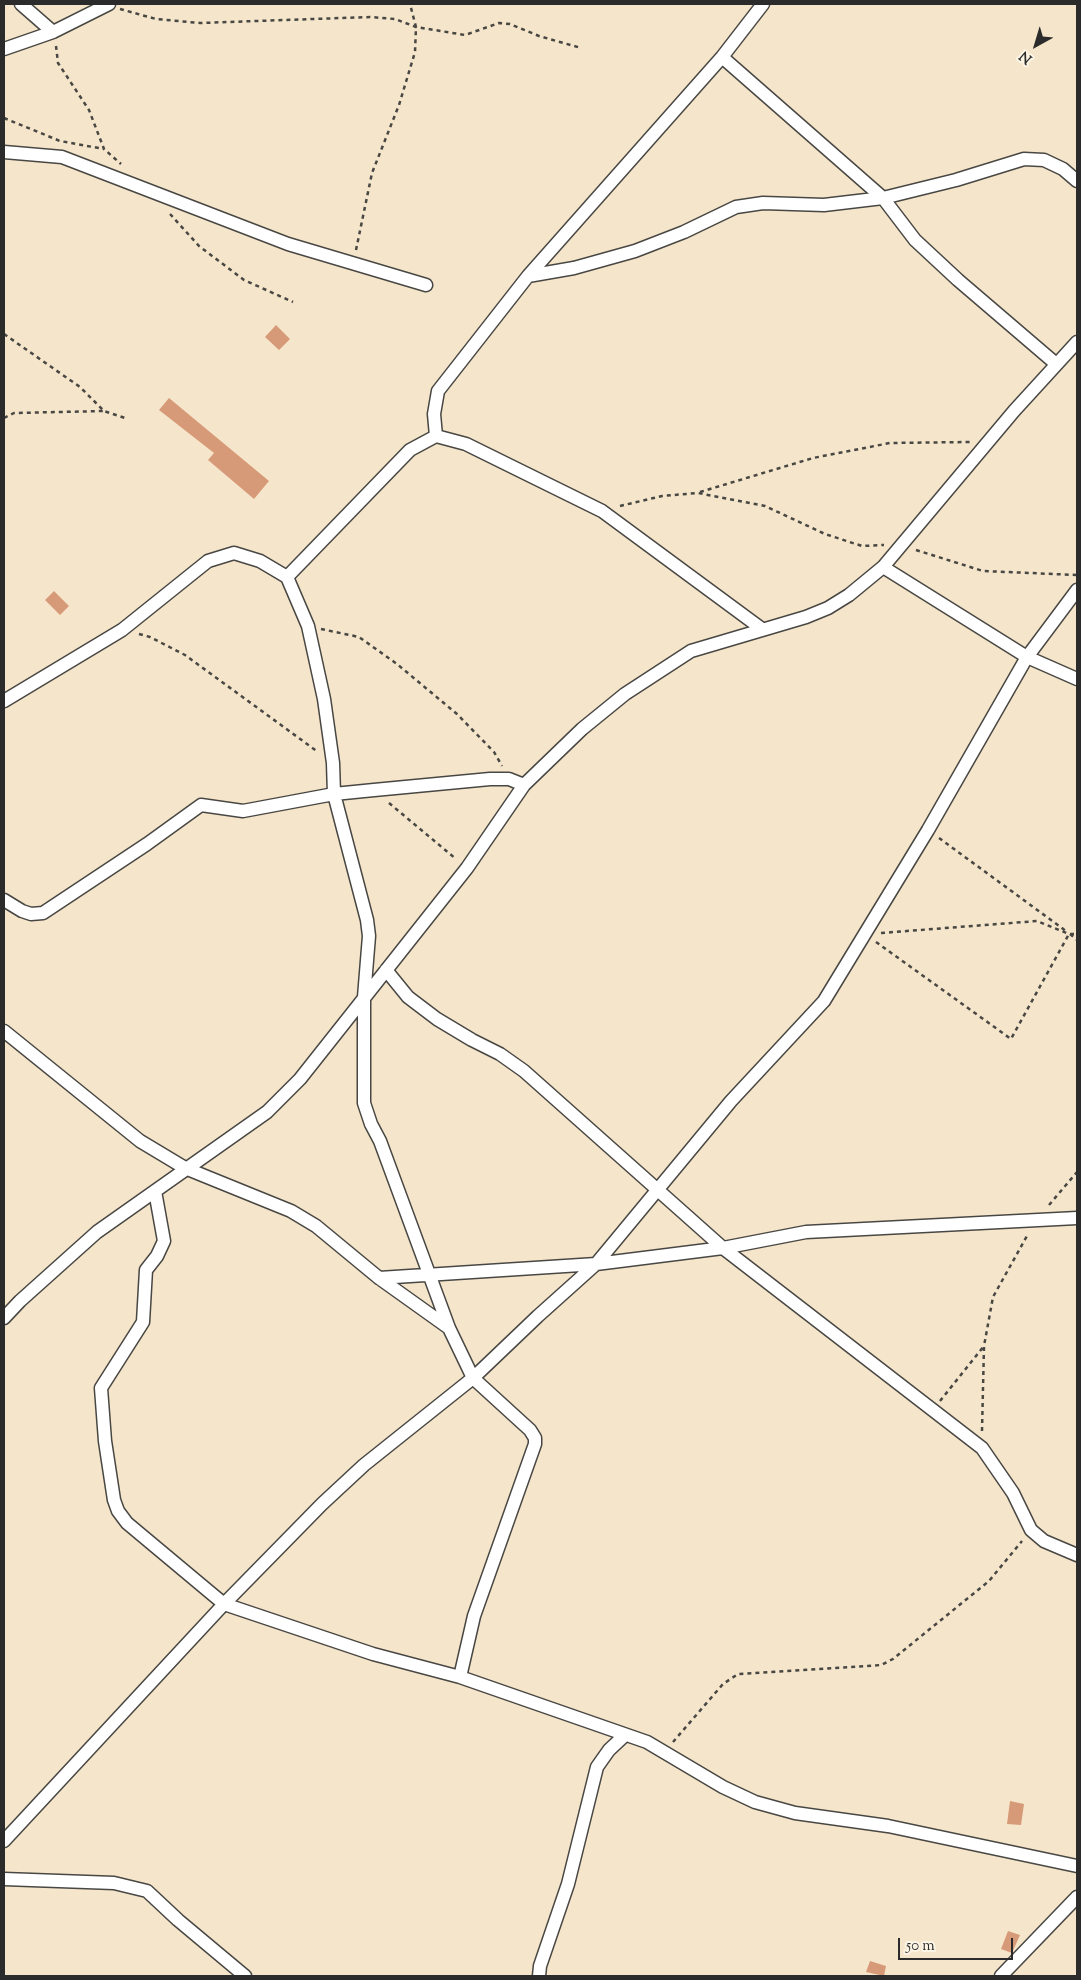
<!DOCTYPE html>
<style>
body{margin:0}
#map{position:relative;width:1081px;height:1980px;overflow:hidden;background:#f5e6cb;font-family:"Sorts Mill Goudy",serif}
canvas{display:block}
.frame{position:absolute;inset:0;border:5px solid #2b2b2b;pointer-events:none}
.north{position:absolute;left:1011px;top:20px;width:50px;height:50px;-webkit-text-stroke:4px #fcf5e5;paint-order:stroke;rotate:219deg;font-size:14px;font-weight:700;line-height:20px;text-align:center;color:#2b2b2b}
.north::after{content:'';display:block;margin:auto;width:18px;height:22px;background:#2b2b2b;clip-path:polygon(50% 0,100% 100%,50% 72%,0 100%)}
.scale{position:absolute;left:898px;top:1938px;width:115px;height:22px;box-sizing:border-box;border:2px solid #2b2b2b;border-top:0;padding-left:6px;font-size:15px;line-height:18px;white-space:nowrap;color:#2b2b2b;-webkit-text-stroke:4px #fcf5e5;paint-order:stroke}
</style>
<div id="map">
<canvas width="1081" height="1980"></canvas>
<div class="frame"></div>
<div class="north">N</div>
<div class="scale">50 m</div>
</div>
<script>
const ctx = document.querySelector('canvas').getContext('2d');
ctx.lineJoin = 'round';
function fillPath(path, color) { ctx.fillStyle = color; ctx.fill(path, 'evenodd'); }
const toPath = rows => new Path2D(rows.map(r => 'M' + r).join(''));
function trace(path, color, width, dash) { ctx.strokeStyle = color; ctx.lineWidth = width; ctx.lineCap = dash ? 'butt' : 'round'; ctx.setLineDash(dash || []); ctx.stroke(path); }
fillPath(toPath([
 [276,325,290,339,279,350,265,337],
 [169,398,269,481,254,499,208,460,214,453,159,410],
 [54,591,69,606,60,615,45,600],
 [1010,1801,1024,1804,1021,1825,1007,1824],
 [1008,1931,1020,1935,1012,1953,1001,1949],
 [870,1961,886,1966,884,1976,866,1972]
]), '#d79a78');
const minor = toPath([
 [21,4,53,32],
 [4,49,53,32,109,4],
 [722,57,883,198,915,240,958,280,1055,363],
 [4,152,62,157,288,244,426,285],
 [528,276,574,268,635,251,684,232,736,207,763,203,824,205,883,198,956,180,1024,159,1044,160,1063,169,1077,181],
 [436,436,434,414,438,391,528,276,722,57,763,4],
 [883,567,1027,657,1077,679],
 [287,577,410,450,436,436,466,444,602,511,762,629],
 [4,701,122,630,208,561,234,553,260,561,287,577,308,626,324,699,333,763,334,794,367,920,369,936,364,997,364,1103,371,1124,380,1141,449,1328,473,1378,530,1430,535,1438,535,1444,474,1616,460,1677],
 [4,900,22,911,31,914,43,913,147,844,201,805,243,811,334,794,374,790,490,779,509,779,524,785],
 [386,970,408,997,437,1019,472,1040,500,1054,524,1071,723,1248,982,1448,1013,1493,1031,1530,1044,1541,1077,1555],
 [4,1031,140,1141,185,1168,291,1211,316,1226,379,1278,449,1328],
 [155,1191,164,1241,157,1256,146,1270,143,1322,101,1388,105,1441,114,1500,118,1511,127,1523,224,1604,373,1654,460,1677,647,1742,723,1787,755,1802,795,1813,888,1826,1077,1866],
 [379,1278,596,1264,723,1248,806,1232,1077,1218],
 [4,1318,20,1301,97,1232,267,1112,300,1079,467,868,524,785,582,729,625,694,691,651,806,617,828,608,849,595,883,567,1014,411,1077,342],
 [4,1841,224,1604,322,1504,364,1465,473,1378,538,1316,596,1264,731,1101,824,1001,928,830,1027,657,1077,590],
 [4,1879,114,1883,147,1891,178,1920,245,1976],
 [539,1976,540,1966,568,1884,597,1767,609,1750,625,1735],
 [1001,1976,1077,1897]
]);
trace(minor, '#494743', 15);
trace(toPath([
 [120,9,156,19,200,23,370,17,395,19,416,27,465,35,499,23,510,24,539,36,581,48],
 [56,46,58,63,89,110,104,149,121,164],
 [4,118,60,141,104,149],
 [170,214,199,246,244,280,293,302],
 [356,250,372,173,399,105,415,52,416,27,410,4],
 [4,334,80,387,104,411,128,419],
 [4,418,14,413,104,411],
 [700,492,813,458,890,443,970,442],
 [620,506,662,496,698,493,765,506,825,534,862,546,884,545],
 [916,550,983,571,1077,575],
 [321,629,359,637,397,664,457,714,494,752,502,766],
 [139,634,150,637,185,655,318,752],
 [389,803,456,859],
 [939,838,1066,931],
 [881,933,1037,921,1069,934,1077,934],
 [1070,934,1077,940],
 [876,942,1011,1039,1069,934],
 [1049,1205,1077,1172],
 [940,1401,984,1346],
 [982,1431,984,1346,993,1297,1028,1234],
 [673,1742,723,1684,738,1674,866,1666,881,1665,893,1659,989,1581,1022,1541]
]), '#494743', 2.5, [4, 4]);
trace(minor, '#fff', 12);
</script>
